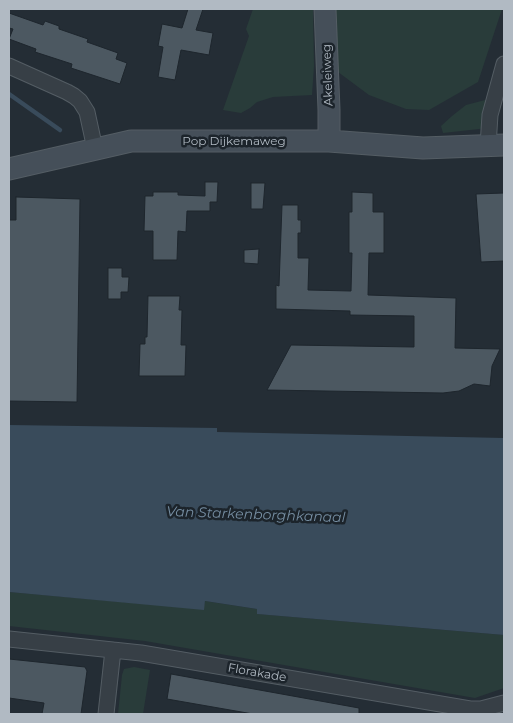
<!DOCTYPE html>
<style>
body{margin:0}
#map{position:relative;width:513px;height:723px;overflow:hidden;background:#242d35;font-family:Montserrat,sans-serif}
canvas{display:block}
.frame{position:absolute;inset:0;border:10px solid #b1bac3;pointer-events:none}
</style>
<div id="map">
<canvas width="513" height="723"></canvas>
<div class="frame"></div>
</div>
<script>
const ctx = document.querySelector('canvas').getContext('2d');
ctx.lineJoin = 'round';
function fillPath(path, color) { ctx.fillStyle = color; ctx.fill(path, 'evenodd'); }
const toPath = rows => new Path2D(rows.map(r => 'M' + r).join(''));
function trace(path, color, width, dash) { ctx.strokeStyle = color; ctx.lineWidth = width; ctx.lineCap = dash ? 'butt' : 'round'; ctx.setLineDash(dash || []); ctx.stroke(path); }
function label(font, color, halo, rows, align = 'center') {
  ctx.font = font + ' Montserrat,sans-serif'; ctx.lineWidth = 5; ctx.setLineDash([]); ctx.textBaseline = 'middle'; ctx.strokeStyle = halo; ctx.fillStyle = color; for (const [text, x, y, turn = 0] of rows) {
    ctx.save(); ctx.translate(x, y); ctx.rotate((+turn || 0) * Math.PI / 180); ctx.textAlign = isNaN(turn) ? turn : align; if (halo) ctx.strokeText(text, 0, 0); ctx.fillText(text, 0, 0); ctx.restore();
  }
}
fillPath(toPath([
 [253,9,313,9,314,66,312,95,273,97,257,102,250,108,241,113,223,110,249,36,246,29],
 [334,9,502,9,478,82,429,110,406,109,369,95,338,72],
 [489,99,488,128,443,133,441,126,452,116,466,105],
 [9,592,203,609,205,601,257,609,258,614,504,635,504,688,475,698,145,641,9,626],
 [134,667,150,670,143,714,118,714,122,675,124,669]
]), '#293c3a');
fillPath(toPath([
 [9,425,217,428,217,432,504,438,504,635,257,614,257,609,205,601,204,610,9,592]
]), '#394b5b');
trace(toPath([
 [9,94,60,130]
]), '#394b5b', 4.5);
const building = toPath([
 [188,9,203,9,196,30,213,33,209,55,181,50,175,80,158,77,163,47,158,46,162,24,182,28,188,9],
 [9,13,43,25,45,21,59,26,59,29,88,39,87,42,118,53,116,59,127,63,120,84,71,68,72,64,35,52,36,49,9,39,13,29,9,28,9,13],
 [205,182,218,182,217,202,210,202,210,211,187,211,186,232,178,231,177,260,153,260,153,231,144,231,145,196,153,196,153,192,178,192,178,195,205,196,205,182],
 [251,183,265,183,263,209,251,209,251,183],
 [352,192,373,193,373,212,384,212,384,253,369,253,368,295,456,298,455,348,500,349,492,366,490,386,474,384,459,391,443,393,267,390,291,345,414,347,414,316,350,315,350,311,276,309,276,285,279,286,282,205,298,205,298,220,301,220,301,233,298,233,298,258,309,258,308,290,351,291,352,253,349,253,349,212,352,212,352,192],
 [504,193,504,261,481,262,476,194,504,193],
 [16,197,80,199,77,402,9,401,9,220,16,220,16,197],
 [259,249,258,264,244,263,244,250,259,249],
 [108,268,122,268,122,277,129,277,128,292,121,292,121,299,108,299,108,268],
 [148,296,180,296,179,310,182,310,181,345,186,345,185,376,139,376,140,344,145,344,145,337,147,337,148,296],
 [9,659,85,667,87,671,81,714,42,714,44,703,9,698,9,659],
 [171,674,359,708,359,714,253,714,167,699,171,674]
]);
fillPath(building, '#4c5861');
trace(building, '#1e262d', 1);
const street = toPath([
 [9,66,67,92,74,96,80,101,87,112,95,149],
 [488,146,490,115,504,64],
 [9,639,141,653,470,709,481,709,504,703],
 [106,714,113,650]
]);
const secondary = toPath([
 [325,9,329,110,329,141],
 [9,169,131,141,329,141,423,148,504,145]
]);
trace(street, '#545d64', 17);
trace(secondary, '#545d64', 23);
trace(street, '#373f46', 15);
trace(secondary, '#454f59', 21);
label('12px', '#b1bac3', '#1c242b', [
 ["Akeleiweg",328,75,-92],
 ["Pop Dijkemaweg",234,141],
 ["Florakade",257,673,10]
]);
label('italic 14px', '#768ea2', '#1c242b', [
 ["Van Starkenborghkanaal",256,515,2]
]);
</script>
